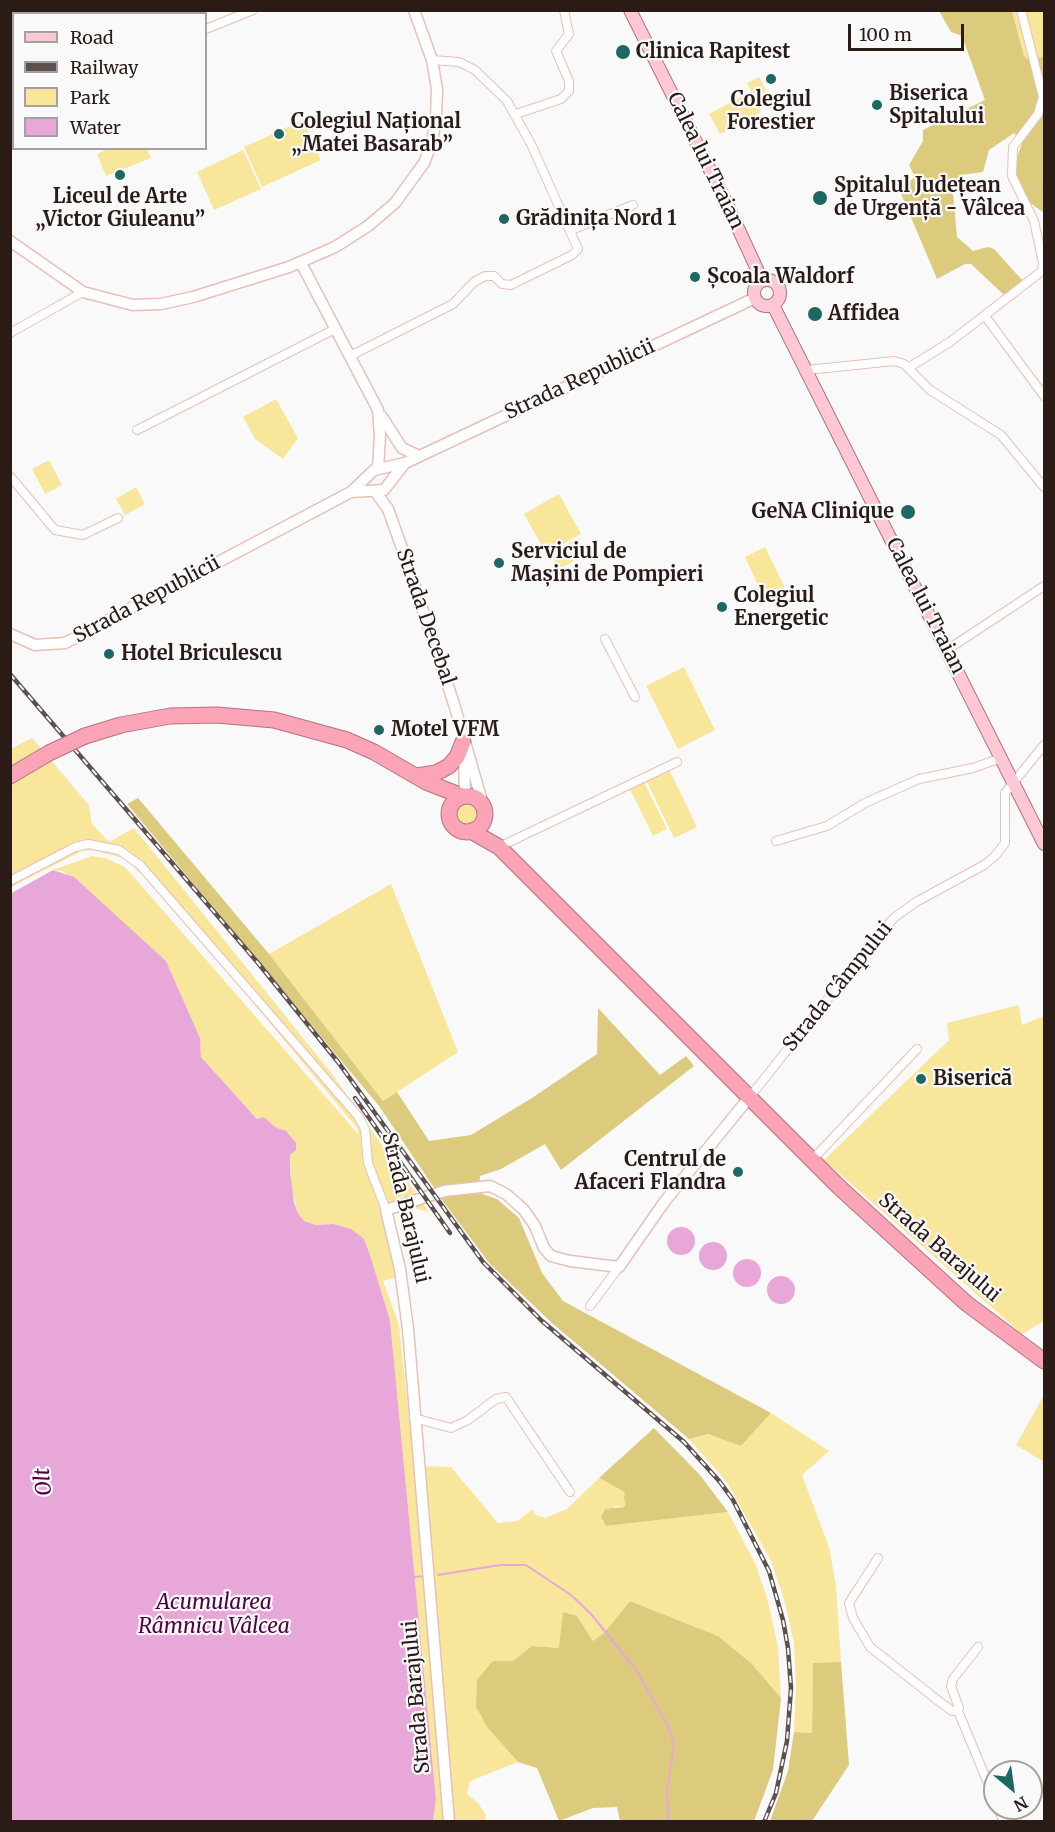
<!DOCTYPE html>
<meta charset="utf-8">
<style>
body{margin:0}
#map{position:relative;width:1055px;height:1832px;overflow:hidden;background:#f9f9f9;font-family:Merriweather,serif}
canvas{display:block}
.frame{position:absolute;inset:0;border:12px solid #2a1b17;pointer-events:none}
.legend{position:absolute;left:12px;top:12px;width:195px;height:138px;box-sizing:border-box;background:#f9f9f9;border:2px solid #a6a09f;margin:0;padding:8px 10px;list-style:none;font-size:18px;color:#2a1b17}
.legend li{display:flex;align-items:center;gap:12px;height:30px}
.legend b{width:30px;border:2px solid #a6a09f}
.north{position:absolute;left:983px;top:1760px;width:60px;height:60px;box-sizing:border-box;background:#f9f9f9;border:2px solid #a6a09f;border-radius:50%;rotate:151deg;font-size:16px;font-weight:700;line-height:24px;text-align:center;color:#2a1b17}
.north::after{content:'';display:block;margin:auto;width:21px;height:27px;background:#1d6862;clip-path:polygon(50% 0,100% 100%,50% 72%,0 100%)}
.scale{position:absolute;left:848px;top:24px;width:116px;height:27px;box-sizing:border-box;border:3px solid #2a1b17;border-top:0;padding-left:8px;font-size:18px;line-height:21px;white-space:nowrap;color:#2a1b17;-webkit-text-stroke:4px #f9f9f9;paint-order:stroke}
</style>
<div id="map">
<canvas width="1055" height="1832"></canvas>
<div class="frame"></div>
<ul class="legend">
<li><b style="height:8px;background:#fdc8d4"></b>Road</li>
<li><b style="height:8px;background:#5c514e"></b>Railway</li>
<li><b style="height:16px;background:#f8e69b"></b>Park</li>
<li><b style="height:16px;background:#e8a7d9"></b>Water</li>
</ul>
<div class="north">N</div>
<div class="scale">100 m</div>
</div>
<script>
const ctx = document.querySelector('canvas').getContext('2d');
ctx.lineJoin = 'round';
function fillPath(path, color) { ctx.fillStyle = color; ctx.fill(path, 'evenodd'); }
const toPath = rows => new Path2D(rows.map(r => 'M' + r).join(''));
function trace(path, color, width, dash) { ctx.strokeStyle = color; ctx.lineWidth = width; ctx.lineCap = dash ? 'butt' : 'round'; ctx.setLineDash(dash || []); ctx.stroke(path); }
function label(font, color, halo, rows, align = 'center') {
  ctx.font = font + ' Merriweather,serif'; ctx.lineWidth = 4.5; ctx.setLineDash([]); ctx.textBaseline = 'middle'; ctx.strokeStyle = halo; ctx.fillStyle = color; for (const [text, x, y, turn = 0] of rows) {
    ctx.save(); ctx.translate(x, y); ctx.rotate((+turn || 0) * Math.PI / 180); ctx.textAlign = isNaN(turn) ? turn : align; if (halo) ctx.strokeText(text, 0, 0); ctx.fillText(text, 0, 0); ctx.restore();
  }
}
fillPath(toPath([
 [1012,11,1044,11,1044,56,1030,61,1024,56],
 [759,77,772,102,761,108,747,83],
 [750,92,761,112,720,134,709,114],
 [303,120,321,160,262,187,244,147],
 [110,148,147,149,151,158,106,176,97,154],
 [243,150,261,189,214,210,197,172],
 [276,399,298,438,283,459,255,439,243,417],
 [49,460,62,485,45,494,32,469],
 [136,487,145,504,125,515,116,499],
 [559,494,581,534,546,553,524,514],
 [578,538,587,554,559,569,550,553],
 [765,547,785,588,764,598,745,557],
 [684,667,715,730,678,749,646,686],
 [32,738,89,805,92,824,109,842,134,828,332,1074,429,1212,417,1209,403,1195,382,1209,398,1277,383,1281,399,1325,414,1466,451,1467,498,1523,517,1521,533,1509,536,1515,545,1518,567,1509,599,1478,625,1491,626,1504,624,1507,615,1506,606,1526,728,1512,756,1565,768,1601,778,1647,781,1698,751,1663,718,1636,630,1601,604,1633,593,1641,577,1616,559,1648,533,1646,513,1661,493,1661,488,1728,518,1762,470,1781,467,1794,478,1803,486,1815,485,1821,433,1821,436,1799,390,1320,370,1255,364,1239,333,1224,316,1225,304,1221,298,1213,291,1187,290,1155,286,1131,275,1127,264,1117,257,1119,201,1057,200,1038,166,961,63,871,53,870,92,856,105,858,125,867,359,1135,357,1128,246,994,144,876,126,859,93,850,82,851,11,887,11,749],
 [669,769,697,827,674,838,646,780],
 [644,782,667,829,653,836,630,789],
 '455 814a12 12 0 1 1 24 0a12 12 0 1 1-24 0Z',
 [391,884,458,1052,383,1101,269,954],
 [1019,1005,1022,1025,1044,1016,1044,1321,1022,1334,824,1160,949,1040,947,1023],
 [1044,1395,1044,1462,1016,1445],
 [771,1413,829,1451,802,1475,829,1547,836,1586,841,1662,813,1664,812,1733,794,1732,796,1684,794,1643,784,1599,771,1561,726,1481,689,1439,708,1434,741,1446]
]), '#f8e69b');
fillPath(toPath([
 [939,11,1012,11,1024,56,1030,61,1044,56,1044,213,1029,202,1016,181,1015,164,1022,143,1014,133,989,150,983,172,961,175,952,183,957,237,973,251,988,247,994,249,1023,281,1004,295,971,264,965,264,937,279,899,189,915,177,909,165,923,141,923,130,985,100,962,36,951,32],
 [138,798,269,954,383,1101,397,1092,429,1141,471,1135,532,1098,597,1054,598,1008,660,1075,686,1056,694,1066,561,1170,545,1144,501,1169,480,1176,479,1193,497,1199,519,1218,542,1273,563,1301,771,1413,741,1446,708,1434,689,1439,552,1323,490,1264,445,1204,379,1106,127,804],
 [654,1428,700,1475,728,1512,606,1526,601,1517,605,1509,624,1507,626,1504,624,1498,625,1492,599,1478],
 [630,1601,718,1636,751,1663,781,1698,773,1770,754,1821,620,1821,617,1807,593,1808,559,1821,537,1768,518,1762,488,1728,476,1707,477,1680,493,1661,513,1661,532,1646,559,1648,563,1612,577,1616,593,1641,604,1633],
 [841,1662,849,1765,812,1821,770,1821,788,1771,794,1732,812,1733,813,1663]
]), '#dcca7d');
fillPath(toPath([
 [53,870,74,877,166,961,200,1038,201,1057,257,1119,264,1117,275,1127,286,1131,296,1143,296,1150,290,1155,290,1170,294,1203,298,1213,304,1221,316,1225,333,1224,351,1229,364,1239,370,1255,390,1320,436,1799,433,1821,11,1821,10,894],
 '667 1241a14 14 0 1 1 28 0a14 14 0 1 1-28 0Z',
 '699 1256a14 14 0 1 1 28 0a14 14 0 1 1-28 0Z',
 '733 1273a14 14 0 1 1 28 0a14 14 0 1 1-28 0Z',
 '767 1290a14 14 0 1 1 28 0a14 14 0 1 1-28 0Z'
]), '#e8a7d9');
trace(toPath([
 [438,1575,500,1565,526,1565,571,1595,591,1614,637,1671,670,1730,674,1745,667,1791,669,1822],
 [415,1577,424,1576]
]), '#e8a7d9', 2);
const street = toPath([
 [158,14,165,10],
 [206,29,253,10],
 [10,107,14,106],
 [516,114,561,99,569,91,569,81,556,51,569,34,564,10],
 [571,230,633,205],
 [985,316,1044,396],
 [10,333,83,292],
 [350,356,453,304,474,282,485,276,494,276,502,284,511,285,572,255,578,249,531,144,507,101,475,70,459,62,432,60],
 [908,368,950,342,1042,271,1043,263,1034,221,1012,176,1013,147,1038,114,1043,97,1021,10],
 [807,370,894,361,904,364,930,390,1001,435,1044,487],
 [137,430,335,329],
 [10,476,55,530,83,535,118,518],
 [605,639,635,697],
 [947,650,1044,586],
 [776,841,827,826,865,803,919,779,973,768,1001,758],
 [499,847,677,762],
 [10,881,75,847,88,844,119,850,140,865,358,1116,365,1129,368,1163,386,1210],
 [749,1098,880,933,895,917,916,902,984,865,995,856,1005,843,1005,793,1044,745],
 [811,1161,917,1049],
 [590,1306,619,1267],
 [414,1418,451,1428,468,1420,496,1399,506,1397,570,1492],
 [878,1558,849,1603,853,1618,870,1647,940,1702,952,1711,958,1711,995,1800],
 [958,1711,959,1708,951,1686,953,1679,978,1647],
 [998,1808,1004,1822]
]);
const secondary = toPath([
 [10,241,83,292,133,305,161,304,193,297,289,267,335,247,368,226,395,203,424,163,432,142,436,119,437,89,432,60,414,10],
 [301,263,378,410,380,436,378,469],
 [382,417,402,448,419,456],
 [375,491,388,509,408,565,454,704,484,808],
 [351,492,384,490,405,463],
 [10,634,35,645,65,643,351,492,374,470,405,463,755,298],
 [464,754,465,796],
 [449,1822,408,1329,400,1269,386,1210,444,1191,490,1186,506,1194,524,1210,535,1226,544,1248,551,1256,570,1261,619,1267,665,1201,748,1099]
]);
const primary = toPath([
 [630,10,726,202,762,280],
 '754 293a13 13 0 1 1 26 0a13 13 0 1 1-26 0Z',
 [773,305,1044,844]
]);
const highway = toPath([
 [85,736,121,725,170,716,217,715,274,720,347,740,374,752,426,782,462,796],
 [10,776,49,753],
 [417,776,436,773,449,766,457,757,463,742],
 '449 814a18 18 0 1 1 36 0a18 18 0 1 1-36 0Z',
 [471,831,499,847,839,1187,966,1303,1044,1361]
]);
trace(street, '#e9c0b5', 10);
trace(secondary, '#e9c0b5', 13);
trace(primary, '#b2747f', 14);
trace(highway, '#b2747f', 17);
trace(street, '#fff', 8);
trace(secondary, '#fff', 10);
trace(primary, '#fdc8d4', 12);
trace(highway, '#fca4b7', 15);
const rail = toPath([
 [10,674,258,963,338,1062,483,1262,542,1321,684,1442,720,1482,733,1500,769,1571,783,1620,788,1648,791,1688,787,1741,776,1793,764,1822],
 [355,1098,450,1233]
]);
trace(rail, '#5c514e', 4.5);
trace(rail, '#f9f9f9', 2, [7]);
const highwayBridge = toPath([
 [49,753,85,736]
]);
trace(highwayBridge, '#b2747f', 17, []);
trace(highwayBridge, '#fca4b7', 15);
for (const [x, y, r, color] of [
 [623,52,8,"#1d6862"],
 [771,79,6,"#1d6862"],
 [877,105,6,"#1d6862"],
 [279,134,6,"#1d6862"],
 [120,175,6,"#1d6862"],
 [820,198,8,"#1d6862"],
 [504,219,6,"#1d6862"],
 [695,277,6,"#1d6862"],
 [815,314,8,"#1d6862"],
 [908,512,8,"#1d6862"],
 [499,563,6,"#1d6862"],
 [722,607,6,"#1d6862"],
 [109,654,6,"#1d6862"],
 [379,730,6,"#1d6862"],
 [921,1079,6,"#1d6862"],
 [738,1172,6,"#1d6862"]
]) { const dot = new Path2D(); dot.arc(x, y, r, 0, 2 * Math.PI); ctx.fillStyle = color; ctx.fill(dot); trace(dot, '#f9f9f9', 2); }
label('bold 20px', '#2a1b17', '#f9f9f9', [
 ["Clinica Rapitest",636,52],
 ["Biserica",889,94],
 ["Spitalului",889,117],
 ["Colegiul",771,100,"center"],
 ["Forestier",771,123,"center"],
 ["Colegiul Național",291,122],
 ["„Matei Basarab”",291,145],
 ["Spitalul Județean",834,186],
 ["de Urgență - Vâlcea",834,209],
 ["Liceul de Arte",120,197,"center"],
 ["„Victor Giuleanu”",120,220,"center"],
 ["Grădinița Nord 1",516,219],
 ["Școala Waldorf",707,277],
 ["Affidea",828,314],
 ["GeNA Clinique",894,512,"right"],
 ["Serviciul de",511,552],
 ["Mașini de Pompieri",511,575],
 ["Colegiul",734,596],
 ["Energetic",734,619],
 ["Hotel Briculescu",121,654],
 ["Motel VFM",391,730],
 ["Biserică",933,1079],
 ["Centrul de",726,1160,"right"],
 ["Afaceri Flandra",726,1183,"right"]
], 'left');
label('20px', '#2a1b17', '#f9f9f9', [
 ["Calea lui Traian",705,161,64],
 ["Strada Republicii",580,380,-25],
 ["Strada Republicii",147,600,-28],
 ["Calea lui Traian",925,606,63],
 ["Strada Decebal",425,617,71],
 ["Strada Câmpului",838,987,-51],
 ["Strada Barajului",405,1208,77],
 ["Strada Barajului",939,1248,41],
 ["Strada Barajului",417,1697,-95]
]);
label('italic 21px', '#500145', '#f9f9f9', [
 ["Olt",44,1482,-95],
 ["Acumularea",214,1603],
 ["Râmnicu Vâlcea",214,1627]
]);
</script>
